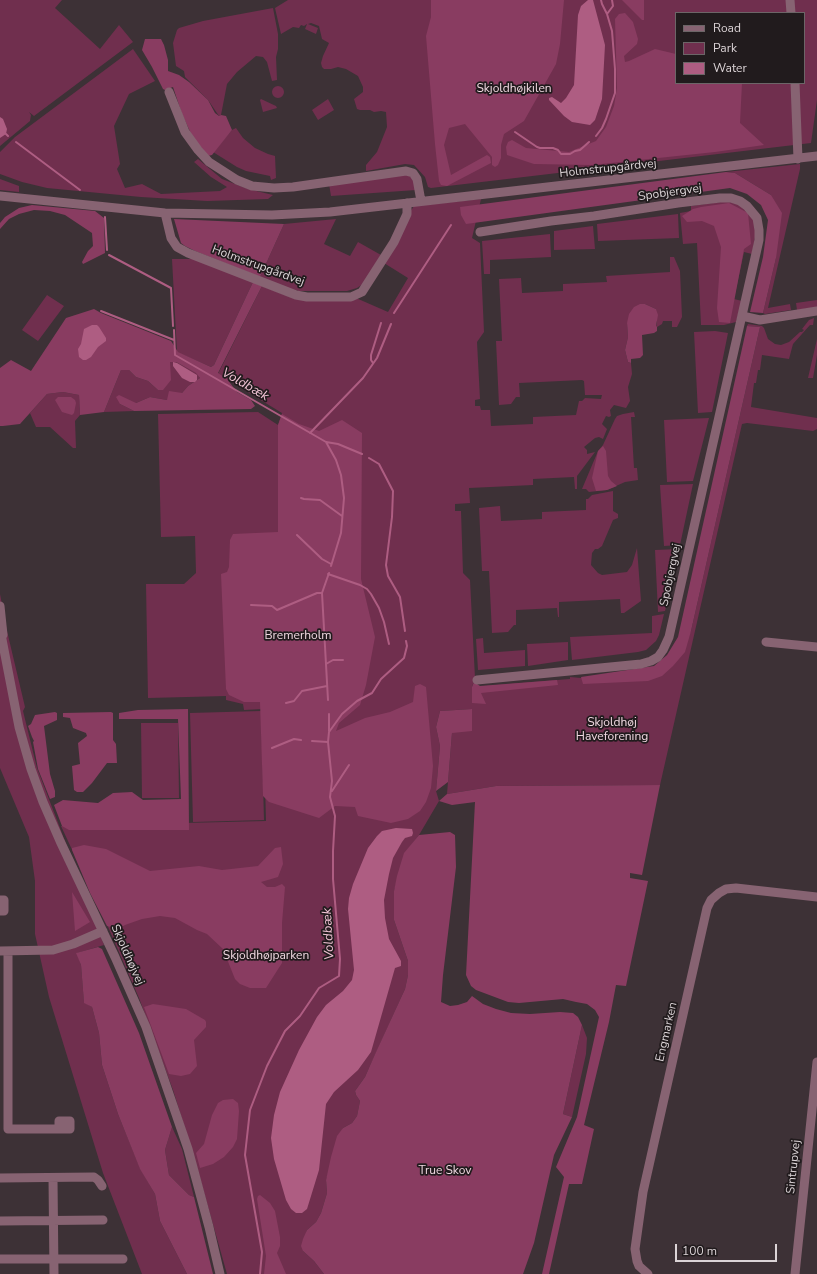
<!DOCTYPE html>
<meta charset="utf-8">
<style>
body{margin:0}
#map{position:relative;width:817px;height:1274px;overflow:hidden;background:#3d3136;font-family:"Nunito Sans",sans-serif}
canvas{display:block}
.legend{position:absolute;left:675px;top:12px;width:130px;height:72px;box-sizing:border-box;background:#211b1d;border:1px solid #6c6567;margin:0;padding:5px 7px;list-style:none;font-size:12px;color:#dcd4d7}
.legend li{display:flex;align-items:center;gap:8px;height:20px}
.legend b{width:20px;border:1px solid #6c6567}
.scale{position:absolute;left:675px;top:1244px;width:102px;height:18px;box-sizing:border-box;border:2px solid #dcd4d7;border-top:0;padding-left:5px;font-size:12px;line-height:14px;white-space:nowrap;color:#dcd4d7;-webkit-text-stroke:3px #211b1d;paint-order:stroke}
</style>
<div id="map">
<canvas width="817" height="1274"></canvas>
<ul class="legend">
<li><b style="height:5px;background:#876372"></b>Road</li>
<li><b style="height:11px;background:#702f4e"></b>Park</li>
<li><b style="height:11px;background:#ae5d82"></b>Water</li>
</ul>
<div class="scale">100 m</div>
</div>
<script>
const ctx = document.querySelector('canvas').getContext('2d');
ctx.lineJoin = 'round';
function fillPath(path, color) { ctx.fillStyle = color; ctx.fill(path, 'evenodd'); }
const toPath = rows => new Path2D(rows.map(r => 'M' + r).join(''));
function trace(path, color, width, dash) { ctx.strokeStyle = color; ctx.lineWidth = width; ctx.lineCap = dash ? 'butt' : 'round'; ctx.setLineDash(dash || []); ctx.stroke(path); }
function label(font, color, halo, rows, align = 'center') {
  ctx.font = font + ' "Nunito Sans",sans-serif'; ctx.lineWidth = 3.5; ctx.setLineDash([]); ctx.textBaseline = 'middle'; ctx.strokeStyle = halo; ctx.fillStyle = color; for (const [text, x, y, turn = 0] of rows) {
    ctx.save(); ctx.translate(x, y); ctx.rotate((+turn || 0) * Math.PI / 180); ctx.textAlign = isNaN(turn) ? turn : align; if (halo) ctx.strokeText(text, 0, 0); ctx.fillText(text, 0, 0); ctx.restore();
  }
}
fillPath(toPath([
 [0,0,62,0,55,8,100,49,119,25,133,42,34,116,29,112,31,115,30,121,0,146],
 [288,0,817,0,817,100,811,143,431,188,428,187,425,177,414,165,405,164,366,171,366,165,377,152,387,127,386,112,381,111,374,112,370,110,360,110,357,109,354,99,363,92,363,87,358,76,346,69,338,67,331,69,324,69,322,67,321,63,323,56,329,43,322,39,319,26,311,23,308,24,318,28,316,34,305,29,307,24,304,26,301,25,299,28,293,27,281,34,275,8],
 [676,13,804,13,804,83,676,83],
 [273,8,278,34,278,49,276,57,277,80,272,81,267,62,263,57,256,56,237,72,227,84,221,115,219,116,208,100,185,77,184,71,176,66,173,43,177,30,179,28,203,21],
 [133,49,155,81,129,94,114,126,120,164,117,169,125,188,142,184,161,194,220,191,227,187,211,177,194,162,198,159,222,179,248,189,273,195,268,199,207,201,141,197,47,188,22,182,0,174,0,152,15,137],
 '272 92a6 6 0 1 1 12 0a6 6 0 1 1-12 0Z',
 [261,99,276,106,277,108,263,112,260,100],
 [328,99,334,110,318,120,312,110],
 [236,128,243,138,255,148,268,154,275,156,276,178,271,180,270,176,246,171,237,167,213,152,232,130],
 [800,164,800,169,768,308,790,304,791,310,765,314,763,313,776,258,771,195,735,173,726,172],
 [406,174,413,178,416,190,331,196,329,184],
 [0,179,19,186,19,192,0,190],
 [481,199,472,238,480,243,484,332,477,342,480,399,475,400,475,406,480,406,481,410,490,410,491,426,533,424,533,417,576,415,579,401,582,401,585,398,601,399,602,395,585,395,584,381,582,380,519,383,520,397,516,397,511,404,499,405,496,341,502,341,499,279,521,278,522,293,563,291,563,284,607,282,606,276,670,272,670,257,674,257,680,271,682,317,677,327,672,327,672,321,663,321,662,324,657,327,656,327,657,322,656,309,645,304,627,323,628,337,625,350,628,362,631,363,632,374,628,387,630,401,626,408,614,405,610,410,611,416,609,417,606,416,602,424,607,429,603,439,599,437,595,438,584,447,587,450,587,454,595,452,577,476,577,489,575,489,574,477,533,479,533,485,469,488,470,503,455,504,455,511,461,511,463,573,470,580,475,678,472,687,570,679,570,677,581,678,666,671,691,631,760,327,747,326,748,324,762,326,764,328,768,339,775,344,781,345,789,342,800,332,802,332,804,330,802,329,809,320,814,318,813,325,810,325,793,344,789,359,762,355,760,370,758,370,756,383,754,383,751,407,817,418,817,429,813,431,747,423,742,424,660,785,496,786,447,794,452,733,472,709,440,711,436,727,440,746,436,791,439,801,419,835,405,853,394,891,394,920,408,961,408,975,405,989,365,1077,355,1091,356,1095,360,1101,357,1116,352,1123,343,1128,326,1180,327,1193,321,1213,316,1222,307,1230,303,1251,314,1261,324,1274,227,1274,194,1157,173,1090,139,998,109,929,61,826,266,821,263,709,244,710,243,704,226,700,226,696,148,698,146,584,184,584,196,573,195,536,161,537,158,414,258,412,278,425,282,413,218,374,262,286,293,298,356,298,388,312,408,278,384,263,410,212,414,206],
 [728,201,741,205,753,217,756,232,752,254,744,252,734,299,742,301,736,322,724,325,701,325,697,243,683,244,680,213,691,211,691,206],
 [678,214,679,238,598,241,597,224],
 [336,219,324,244,350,256,358,242,381,255,363,284,357,288,347,291,299,291,286,288,260,277,284,224],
 [593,226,595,249,554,250,554,231],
 [550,234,551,257,490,260,490,274,484,274,482,241],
 [172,259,196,259,253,282,214,365,211,367,177,352],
 [47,295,64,306,38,341,22,330],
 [817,300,817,307,797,310,796,303],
 [715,331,728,333,712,412,698,413,694,332],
 [817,339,817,355,813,378,808,378],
 [170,362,176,362,197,373,200,378,188,386,182,393,167,400,150,397,136,403,120,404,134,411,104,412,121,370,129,370,136,377,148,381,158,390],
 [63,392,79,395,80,415,75,421,76,448,73,448,50,427,36,427,30,413,47,394],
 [634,412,635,417,631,417,634,468,637,468,638,480,625,482,607,490,589,492,586,489,582,489,598,451,603,445,615,419,617,416,623,414],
 [709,418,693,481,667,482,664,420],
 [693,484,680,545,664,546,660,485],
 [613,491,613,511,618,514,618,518,613,520,602,546,598,549,595,549,592,553,591,565,598,573,602,575,627,572,632,565,637,548,641,601,624,613,621,613,620,599,559,602,559,617,558,617,557,608,516,610,516,625,514,625,508,632,492,633,489,571,482,571,479,508,500,506,501,521,542,519,542,512,586,510,586,499,588,499,592,495],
 [679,549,665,611,658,612,655,550],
 [0,594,7,631,25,707,23,711,37,768,60,828,104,945,77,953,81,965,84,1002,92,1007,99,1033,102,1065,118,1114,140,1168,155,1194,160,1221,187,1274,142,1274,103,1173,49,997,35,934,35,881,29,837,0,768],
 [664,614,659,635,656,641,646,650,638,652,572,660,570,637,652,633,652,616],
 [483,638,484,653,525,650,525,666,478,670,476,639],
 [568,642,568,660,528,666,527,644],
 [261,711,264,820,193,822,190,713],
 [141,723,178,723,179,798,142,798],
 [582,1025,587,1038,586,1054,572,1117,563,1114],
 [172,1127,182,1149,194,1197,189,1195,169,1175,165,1150]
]), '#702f4e');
fillPath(toPath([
 [431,0,564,0,560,44,556,64,524,121,504,134,501,145,501,158,498,165,495,167,492,165,492,157,465,124,449,128,444,145,451,175,487,155,490,157,491,163,447,186,441,185,439,181,435,144,426,36,431,17],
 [622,0,644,0,644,20,642,20],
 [625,13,633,22,638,39,637,44,624,56,625,62,629,61,655,49,676,54,676,83,742,83,740,123,764,145,715,152,592,165,534,164,507,155,506,147,508,142,512,140,526,148,569,152,596,141,606,127,614,106,617,88,615,19,619,14],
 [145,39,161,39,164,45,168,60,168,71,179,75,189,82,208,100,215,113,219,116,221,115,226,116,232,130,212,155,208,156,193,138,182,114,173,87,165,90,163,89,152,67,142,50],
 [726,172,735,173,771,195,782,213,776,258,763,313,750,312,763,257,768,220,761,205,747,194,730,188,466,224,461,215,460,207],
 [729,203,748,213,751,244,744,249,730,323,719,322,717,308,721,247,714,226,702,221,687,222,682,216,693,209,701,207],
 [32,205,95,211,104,218,105,253,83,264,82,262,88,251,93,246,92,233,65,215,50,211,34,210,19,214,9,219,0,229,0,223,5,217,19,208],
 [174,219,284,224,260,277,195,251,185,246,181,243],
 [253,282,262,286,218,373,227,379,237,392,251,400,255,406,251,409,134,411,120,404,116,397,119,395,136,403,150,397,167,400,169,391,182,393,188,386,200,378,196,373,176,362,170,362,171,380,163,390,158,390,148,381,136,377,129,370,121,370,104,412,80,415,79,395,63,392,47,394,20,424,3,426,0,426,0,368,11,360,31,371,66,318,94,309,101,313,171,341,178,352,211,367,214,365],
 [640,304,645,304,656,309,658,315,656,326,657,327,657,331,654,333,642,335,643,355,640,358,631,359,631,363,628,362,625,350,628,337,627,323,629,314,634,307],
 [747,326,760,327,691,631,685,652,673,666,662,676,648,681,583,684,581,677,654,666,667,655,678,637],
 [58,397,71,397,75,400,76,403,74,413,72,415,62,412,55,400],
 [282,414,299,424,319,431,342,420,362,433,361,579,375,637,366,685,360,705,339,723,336,731,365,718,390,712,413,702,415,686,420,684,426,687,433,766,431,788,426,802,420,811,408,819,391,823,358,816,355,807,335,806,319,818,269,802,263,796,260,702,244,702,229,695,226,689,221,574,227,572,229,567,230,540,233,534,278,532,278,425],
 [603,446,606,451,608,476,611,481,617,486,607,490,596,491,592,478,598,451],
 [557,680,558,685,481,693,486,704,472,703,472,687,474,682,480,686],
 [188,709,189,830,69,830,62,826,54,805,63,800,98,803,113,793,132,792,143,800,181,799,178,719,119,719,119,713,138,710],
 [472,709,472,731,452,733,448,782,436,791,440,746,436,727,440,711],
 [55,712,57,713,57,720,44,726,50,774,55,791,55,797,50,799,38,769,33,742,34,741,32,737,28,726,31,724,35,715],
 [111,712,113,713,113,740,116,744,117,763,107,763,92,783,83,792,77,792,74,790,72,766,80,764,78,743,87,736,86,733,73,728,70,718,63,717,63,713],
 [660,785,642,875,630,873,630,878,648,881,626,986,616,985,609,1022,584,1125,594,1129,582,1184,569,1184,549,1274,542,1274,564,1177,556,1167,577,1117,599,1017,595,1010,587,1004,576,1002,563,999,519,1003,508,1002,476,990,471,986,466,975,475,802,452,805,439,801,447,794,496,786],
 [450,832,455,835,456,867,443,975,441,1002,450,1006,458,1005,467,1002,472,996,483,1004,496,1009,511,1013,530,1014,560,1012,573,1013,578,1017,582,1025,563,1114,572,1117,554,1155,534,1243,523,1274,324,1274,314,1261,303,1251,301,1246,303,1239,307,1230,316,1222,321,1213,327,1193,326,1180,331,1157,337,1136,343,1128,352,1123,357,1116,360,1101,356,1095,355,1091,365,1077,376,1052,405,989,408,975,408,961,394,920,394,891,397,876,404,853,419,835],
 [84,845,106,849,150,871,199,866,222,870,258,866,275,848,281,847,283,864,278,877,261,882,267,887,275,887,282,884,285,887,282,923,282,963,266,988,250,988,240,984,235,979,223,949,207,934,197,930,175,918,160,916,142,919,125,925,118,929,107,926,90,893,72,850,72,848],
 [72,892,90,922,75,931],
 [98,947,102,949,139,1033,172,1127,165,1150,169,1175,189,1195,194,1197,213,1274,187,1274,160,1221,155,1194,140,1169,118,1114,102,1065,99,1033,92,1007,84,1003,81,965,76,953],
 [153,1004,186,1009,205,1020,206,1022,206,1027,194,1040,197,1066,190,1074,181,1076,169,1074,144,1007],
 [233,1099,238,1103,239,1111,237,1139,233,1147,224,1157,213,1164,200,1168,196,1153,204,1144,212,1115,218,1103,223,1100],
 [260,1195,270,1203,275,1211,280,1237,280,1246,277,1253,286,1274,264,1274,266,1256,257,1199,258,1196]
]), '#893c61');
fillPath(toPath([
 [588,0,593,0,605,45,602,99,595,120,590,125,572,122,564,116,549,100,549,98,552,97,561,103,566,98,574,85,578,15,581,6],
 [0,117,3,119,7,129,6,134,0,138],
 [92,325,97,325,99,327,106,338,106,341,98,347,91,357,86,360,83,360,79,357,78,349,81,344,84,329],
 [173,362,177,363,197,375,197,380,195,382,190,382,182,378,173,366],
 [396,828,412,829,413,833,412,836,405,838,402,842,393,858,389,874,384,900,385,918,389,939,401,961,401,966,395,968,371,1052,358,1070,334,1092,326,1104,319,1170,307,1209,302,1213,296,1213,291,1209,286,1200,274,1159,271,1138,274,1115,280,1092,299,1050,317,1017,326,1005,343,991,352,980,354,970,348,909,349,898,353,884,368,848,377,836,382,831]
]), '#ae5d82');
trace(toPath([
 [607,14,613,6,612,0],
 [515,132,537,147,540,148,553,148,558,150,561,154,570,154,575,151,580,150,589,142],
 [6,134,8,136],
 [596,136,602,128,606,119,615,93,615,69,612,31,607,14,602,4,601,0],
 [16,142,80,190],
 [105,217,107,250],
 [109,255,171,288,173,326],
 [101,311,174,340],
 [394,313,451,225],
 [174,330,175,355,326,442,338,444,362,454],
 [373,363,371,360,371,355,381,323],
 [310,433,363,378,377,358,391,324],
 [326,442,336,460,341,475,344,498,341,533,331,566],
 [369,458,379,464,393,491,392,517,386,565,388,576,400,597,405,631],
 [301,498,304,499,320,500,342,516],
 [297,535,322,559,331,564],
 [328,574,360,585,367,589,371,594,379,608,384,622,389,644],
 [251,605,272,606,277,610,317,593,322,593],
 [326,664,333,660,343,660],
 [328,700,322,593,329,573],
 [286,703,294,701,302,691,327,686],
 [329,714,329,731],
 [312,741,328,742],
 [272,748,294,739,301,740],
 [332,791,349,765],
 [260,1274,262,1252,245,1155,250,1110,267,1066,285,1031,300,1016,319,988,339,976,340,959,333,879,333,851,335,816,330,797,332,781,328,742,329,732,342,714,357,701,372,693,381,679,404,658,407,646,406,641]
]), '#ae5d82', 2);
trace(toPath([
 [790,0,791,13],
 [795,83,798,159],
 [169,92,185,132,198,150,209,162,237,180,252,186,274,188,293,187,406,171,413,173,417,179,421,201],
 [0,196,165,213,272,215,330,212,817,156],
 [165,213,171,238,177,247,188,253,296,295,307,297,351,297,362,292,394,242,407,214,407,203],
 [742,316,760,320,817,311],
 [0,606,3,635],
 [0,629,19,727,31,769,43,802,60,841,115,957,146,1027,188,1149,209,1227,220,1274],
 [766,642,817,647],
 [477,680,641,664,651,661,658,657,663,650,669,637,738,333,759,240,759,230,757,218,747,206,740,201,731,198,720,198,678,203,594,216,551,221,480,232],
 [0,900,4,900,4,911,0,911],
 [0,951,53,950,73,944,103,931],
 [8,951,8,1129,70,1129,70,1121,59,1121,59,1129],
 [0,1178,94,1177,98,1180,102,1186],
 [53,1178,54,1274],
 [0,1221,103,1220],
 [0,1259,123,1259],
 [648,1274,639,1266,637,1261,635,1249,643,1192,707,908,711,900,719,893,726,889,736,888,817,897],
 [795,1274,817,1062]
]), '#876372', 9);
label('12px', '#f0d8e1', '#211b1d', [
 ["Skjoldhøjkilen",514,89],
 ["Bremerholm",298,636],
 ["Skjoldhøj",612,723],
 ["Haveforening",612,737],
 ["Skjoldhøjparken",266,956],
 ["True Skov",445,1171]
]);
label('12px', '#dcd4d7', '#211b1d', [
 ["Holmstrupgårdvej",608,169,-6],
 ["Spobjergvej",670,193,-8],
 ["Holmstrupgårdvej",258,266,20],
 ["Spobjergvej",671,575,-78],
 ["Skjoldhøjvej",127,955,66],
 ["Engmarken",667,1032,-77],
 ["Sintrupvej",794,1167,-84]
]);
label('italic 13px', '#f1c3d5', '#211b1d', [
 ["Voldbæk",245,385,30],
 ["Voldbæk",329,934,-93]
]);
</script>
